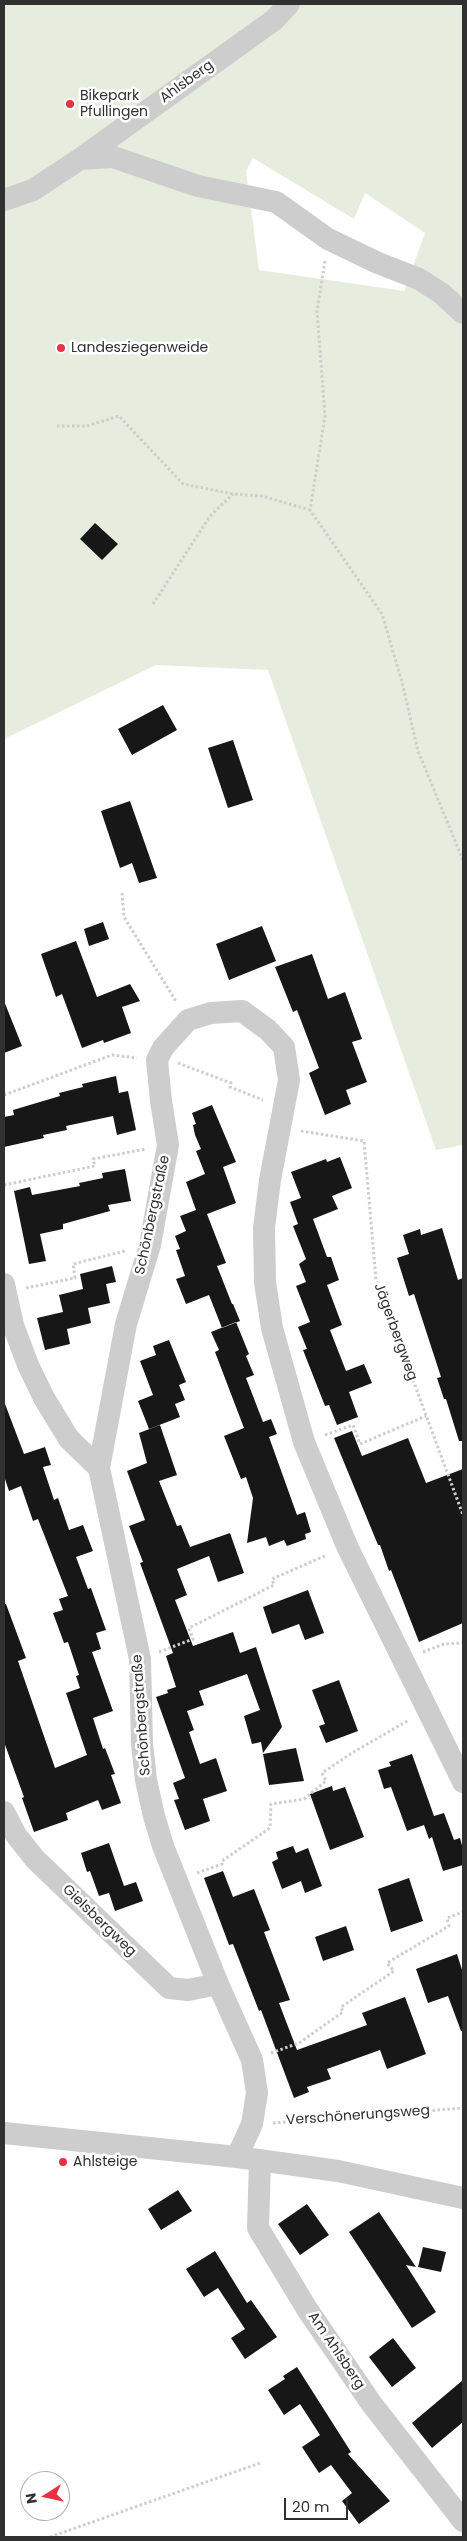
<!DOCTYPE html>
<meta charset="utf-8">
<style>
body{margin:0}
#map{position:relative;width:467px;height:2541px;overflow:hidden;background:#fff;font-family:Poppins,sans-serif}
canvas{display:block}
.frame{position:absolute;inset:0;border:5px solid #303030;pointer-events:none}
.north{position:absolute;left:20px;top:2471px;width:50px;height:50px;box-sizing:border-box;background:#fff;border:1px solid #acacac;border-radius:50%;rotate:260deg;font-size:14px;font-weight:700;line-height:20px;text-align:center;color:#303030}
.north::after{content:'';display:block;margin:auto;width:18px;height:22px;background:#e73243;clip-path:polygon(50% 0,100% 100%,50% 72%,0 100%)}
.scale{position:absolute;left:284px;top:2498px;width:64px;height:22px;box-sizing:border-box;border:2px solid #303030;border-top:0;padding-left:6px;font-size:15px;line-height:18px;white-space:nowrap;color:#303030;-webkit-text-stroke:4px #fff;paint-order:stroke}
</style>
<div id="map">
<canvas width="467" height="2541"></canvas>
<div class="frame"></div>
<div class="north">N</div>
<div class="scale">20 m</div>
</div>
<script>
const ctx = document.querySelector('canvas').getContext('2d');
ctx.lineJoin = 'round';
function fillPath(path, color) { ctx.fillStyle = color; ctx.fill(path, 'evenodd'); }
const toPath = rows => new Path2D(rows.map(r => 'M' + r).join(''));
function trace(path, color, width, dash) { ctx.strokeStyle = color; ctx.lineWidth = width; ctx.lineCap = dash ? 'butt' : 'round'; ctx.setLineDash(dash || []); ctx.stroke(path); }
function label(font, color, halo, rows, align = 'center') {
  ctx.font = font + ' Poppins,sans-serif'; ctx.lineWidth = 5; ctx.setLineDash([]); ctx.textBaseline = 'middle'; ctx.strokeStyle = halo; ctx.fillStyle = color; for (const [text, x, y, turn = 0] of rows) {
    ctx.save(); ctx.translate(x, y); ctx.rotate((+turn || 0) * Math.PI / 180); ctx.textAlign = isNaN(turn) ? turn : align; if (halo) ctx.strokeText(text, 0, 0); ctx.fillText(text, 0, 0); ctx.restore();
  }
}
fillPath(toPath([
 [4,4,463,4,463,1145,436,1150,268,670,156,665,4,739],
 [253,158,354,219,365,193,425,233,404,291,259,270,246,171]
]), '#e6edde');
fillPath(toPath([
 [95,523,118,544,102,560,80,539],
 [163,705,177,730,132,755,118,729],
 [233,740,253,800,228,808,208,748],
 [130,801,157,878,139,883,132,863,120,868,101,811],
 [103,922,109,939,89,946,84,929],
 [262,926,276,961,229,980,216,944],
 [76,941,97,997,130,984,140,1001,122,1007,131,1033,104,1043,103,1040,82,1048,62,994,56,997,41,954],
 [312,954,328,999,345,992,362,1039,352,1042,367,1082,346,1090,351,1104,325,1115,309,1073,319,1068,297,1010,293,1012,275,967],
 [4,1001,22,1046,4,1053],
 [116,1076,119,1093,128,1091,136,1130,117,1135,113,1116,66,1126,67,1130,43,1135,44,1138,4,1147,4,1117,14,1115,13,1110,60,1096,59,1093,83,1087,82,1084],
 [212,1105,236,1162,223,1167,236,1203,207,1214,226,1263,217,1266,232,1304,233,1304,240,1321,222,1328,209,1295,186,1304,176,1279,185,1276,176,1250,180,1249,175,1236,186,1231,180,1216,196,1210,186,1182,205,1174,196,1151,201,1149,195,1135,193,1125,196,1124,192,1113],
 [340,1157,352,1188,332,1196,338,1209,313,1219,327,1257,331,1257,339,1280,327,1285,342,1325,330,1330,346,1371,364,1364,372,1383,349,1392,358,1417,337,1425,329,1405,325,1406,303,1350,307,1349,298,1327,310,1322,296,1286,306,1282,299,1264,306,1259,293,1226,298,1224,290,1202,301,1198,291,1172,326,1159,327,1162],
 [125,1169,131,1201,108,1205,110,1211,63,1224,63,1229,40,1234,46,1261,29,1264,14,1191,30,1187,32,1195,80,1186,79,1183,103,1178,102,1173],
 [442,1228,458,1280,463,1278,463,1441,459,1441,446,1399,444,1399,437,1378,441,1377,414,1294,409,1296,397,1258,409,1254,403,1235,420,1229,421,1235],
 [112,1266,116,1282,106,1284,110,1303,88,1308,91,1323,67,1329,70,1344,45,1350,37,1318,63,1312,59,1295,83,1289,80,1274],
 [236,1322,249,1354,246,1356,254,1375,246,1378,263,1422,271,1419,277,1434,269,1437,297,1515,305,1512,311,1532,305,1534,306,1539,287,1546,284,1540,269,1546,266,1537,247,1543,253,1498,246,1477,241,1479,224,1436,244,1428,215,1352,219,1350,211,1332],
 [169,1340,186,1382,179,1385,185,1400,175,1404,180,1417,149,1429,138,1401,153,1395,140,1361,156,1355,153,1346],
 [5,1404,24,1454,45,1447,51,1465,43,1467,54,1500,58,1498,69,1530,83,1525,93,1551,76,1557,88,1589,91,1588,106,1630,96,1633,101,1649,92,1652,113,1711,93,1718,103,1749,105,1748,115,1774,111,1775,121,1803,102,1810,98,1800,66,1813,68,1820,34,1832,22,1798,24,1797,4,1742,4,1604,6,1604,26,1658,18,1661,55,1768,87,1755,66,1693,80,1688,76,1676,79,1675,68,1642,64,1643,53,1613,63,1610,59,1599,68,1596,38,1519,33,1521,21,1486,9,1491,4,1476],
 [160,1425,177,1475,159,1481,177,1526,181,1525,190,1547,230,1533,244,1573,218,1582,209,1556,177,1569,187,1595,175,1600,193,1646,233,1632,240,1653,256,1647,282,1727,263,1753,261,1742,252,1744,244,1716,260,1710,247,1674,199,1691,204,1705,187,1711,194,1730,189,1732,200,1764,216,1758,227,1791,203,1799,210,1821,185,1830,174,1800,179,1799,173,1783,185,1778,156,1697,168,1693,167,1690,176,1687,166,1656,173,1653,140,1563,143,1562,129,1526,145,1520,127,1471,147,1463,139,1433],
 [352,1431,362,1456,408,1438,426,1483,463,1469,463,1623,419,1642,391,1570,389,1571,380,1545,378,1545,334,1438],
 [308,1590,324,1633,305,1640,299,1624,272,1634,263,1607],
 [339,1680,358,1731,326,1743,319,1726,325,1724,312,1690],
 [296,1748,304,1781,269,1785,263,1754],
 [412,1754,434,1816,444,1813,454,1840,460,1838,463,1849,463,1865,443,1871,432,1837,429,1839,424,1825,407,1831,391,1787,384,1789,378,1770,391,1766,389,1762],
 [332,1786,333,1791,345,1787,364,1837,330,1850,310,1794],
 [109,1843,124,1886,136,1882,143,1901,115,1911,109,1893,99,1896,90,1871,87,1872,81,1853],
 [293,1846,296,1853,308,1848,322,1886,305,1893,301,1881,282,1889,272,1862,278,1859,276,1852],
 [223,1871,233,1897,254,1889,270,1930,264,1932,290,2000,279,2003,297,2050,367,2025,362,2013,405,1997,426,2054,387,2069,380,2050,327,2069,331,2079,307,2087,309,2092,294,2098,261,2010,259,2011,233,1944,229,1945,204,1878],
 [409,1878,423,1921,391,1932,378,1889],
 [346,1926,354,1950,323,1961,315,1937],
 [457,1954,463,1973,463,2031,461,2031,448,1996,428,2003,416,1969],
 [178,2190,192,2211,161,2230,148,2209],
 [307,2204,329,2235,300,2255,278,2224],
 [379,2212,416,2267,406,2265,436,2312,412,2328,349,2232],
 [423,2247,446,2252,441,2272,418,2267],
 [215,2251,247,2303,251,2300,277,2337,245,2359,231,2338,245,2329,218,2288,204,2297,186,2269],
 [393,2338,416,2368,392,2387,369,2357],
 [297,2367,351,2452,348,2454,390,2501,359,2524,342,2501,352,2493,331,2465,319,2473,302,2447,320,2435,300,2404,284,2415,268,2390,285,2379,283,2376],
 [463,2380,463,2422,432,2448,412,2423]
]), '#171717');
trace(toPath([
 [325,261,317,311,325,416,310,510,382,614,402,682,418,751,463,860],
 [57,426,87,426,119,416,183,484,233,494,262,496,310,510],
 [153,604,210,516,233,494],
 [122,893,124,917,177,1003],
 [178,1063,231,1083,230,1087,263,1100],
 [4,1095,112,1055,137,1058],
 [301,1131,364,1141,376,1280,463,1515],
 [4,1185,95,1166,93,1159,146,1149],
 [26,1288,75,1278,73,1264,125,1251],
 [325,1435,353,1425,360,1444,426,1416],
 [159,1652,193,1639,189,1628,274,1585,272,1579,327,1555],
 [423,1652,444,1644,463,1643],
 [197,1873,222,1864,222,1861,270,1828,271,1804,304,1799,326,1781,322,1773,352,1753,409,1720],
 [271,2053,299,2043,343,2012,341,2007,394,1971,387,1963,449,1926,447,1918,463,1912],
 [273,2123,463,2108],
 [50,2537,260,2463]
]), '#cdcdcd', 3, [2.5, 2.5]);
trace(toPath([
 [80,159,113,157,198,186,276,202,328,239,378,263,419,279,441,293,463,313],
 [4,200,33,190,80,159,274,20,289,4],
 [4,1284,13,1325,28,1365,44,1398,69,1439,99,1468],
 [4,1812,16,1835,35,1859,169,1988,188,1990,218,1984],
 [4,2133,237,2157,338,2171,463,2198],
 [237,2157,252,2124,257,2093,252,2060,218,1984,163,1846,154,1816,146,1780,142,1743,140,1659,99,1468,126,1324,150,1245,168,1145,161,1101,157,1060,163,1048,188,1020,211,1013,242,1011,268,1030,284,1047,289,1080,270,1180,264,1228,265,1282,272,1328,304,1442,347,1546,463,1782],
 [260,2161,258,2228,307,2309,371,2403,463,2521]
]), '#cdcdcd', 22);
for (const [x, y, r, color] of [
 [70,104,5,"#e73243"],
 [61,348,5,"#e73243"],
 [63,2162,5,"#e73243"]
]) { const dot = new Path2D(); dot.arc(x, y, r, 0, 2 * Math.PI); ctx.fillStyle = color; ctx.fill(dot); trace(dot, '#fff', 2); }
label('14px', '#303030', '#fff', [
 ["Ahlsberg",187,82,-36],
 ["Schönbergstraße",153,1215,-78],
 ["Jägerbergweg",395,1332,70],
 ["Schönbergstraße",142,1715,-94],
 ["Gielsbergweg",99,1921,44],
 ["Verschönerungsweg",358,2116,-4],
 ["Am Ahlsberg",336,2351,56]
]);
label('14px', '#303030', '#fff', [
 ["Bikepark",80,96],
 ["Pfullingen",80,112],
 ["Landesziegenweide",71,348],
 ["Ahlsteige",73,2162]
], 'left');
</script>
